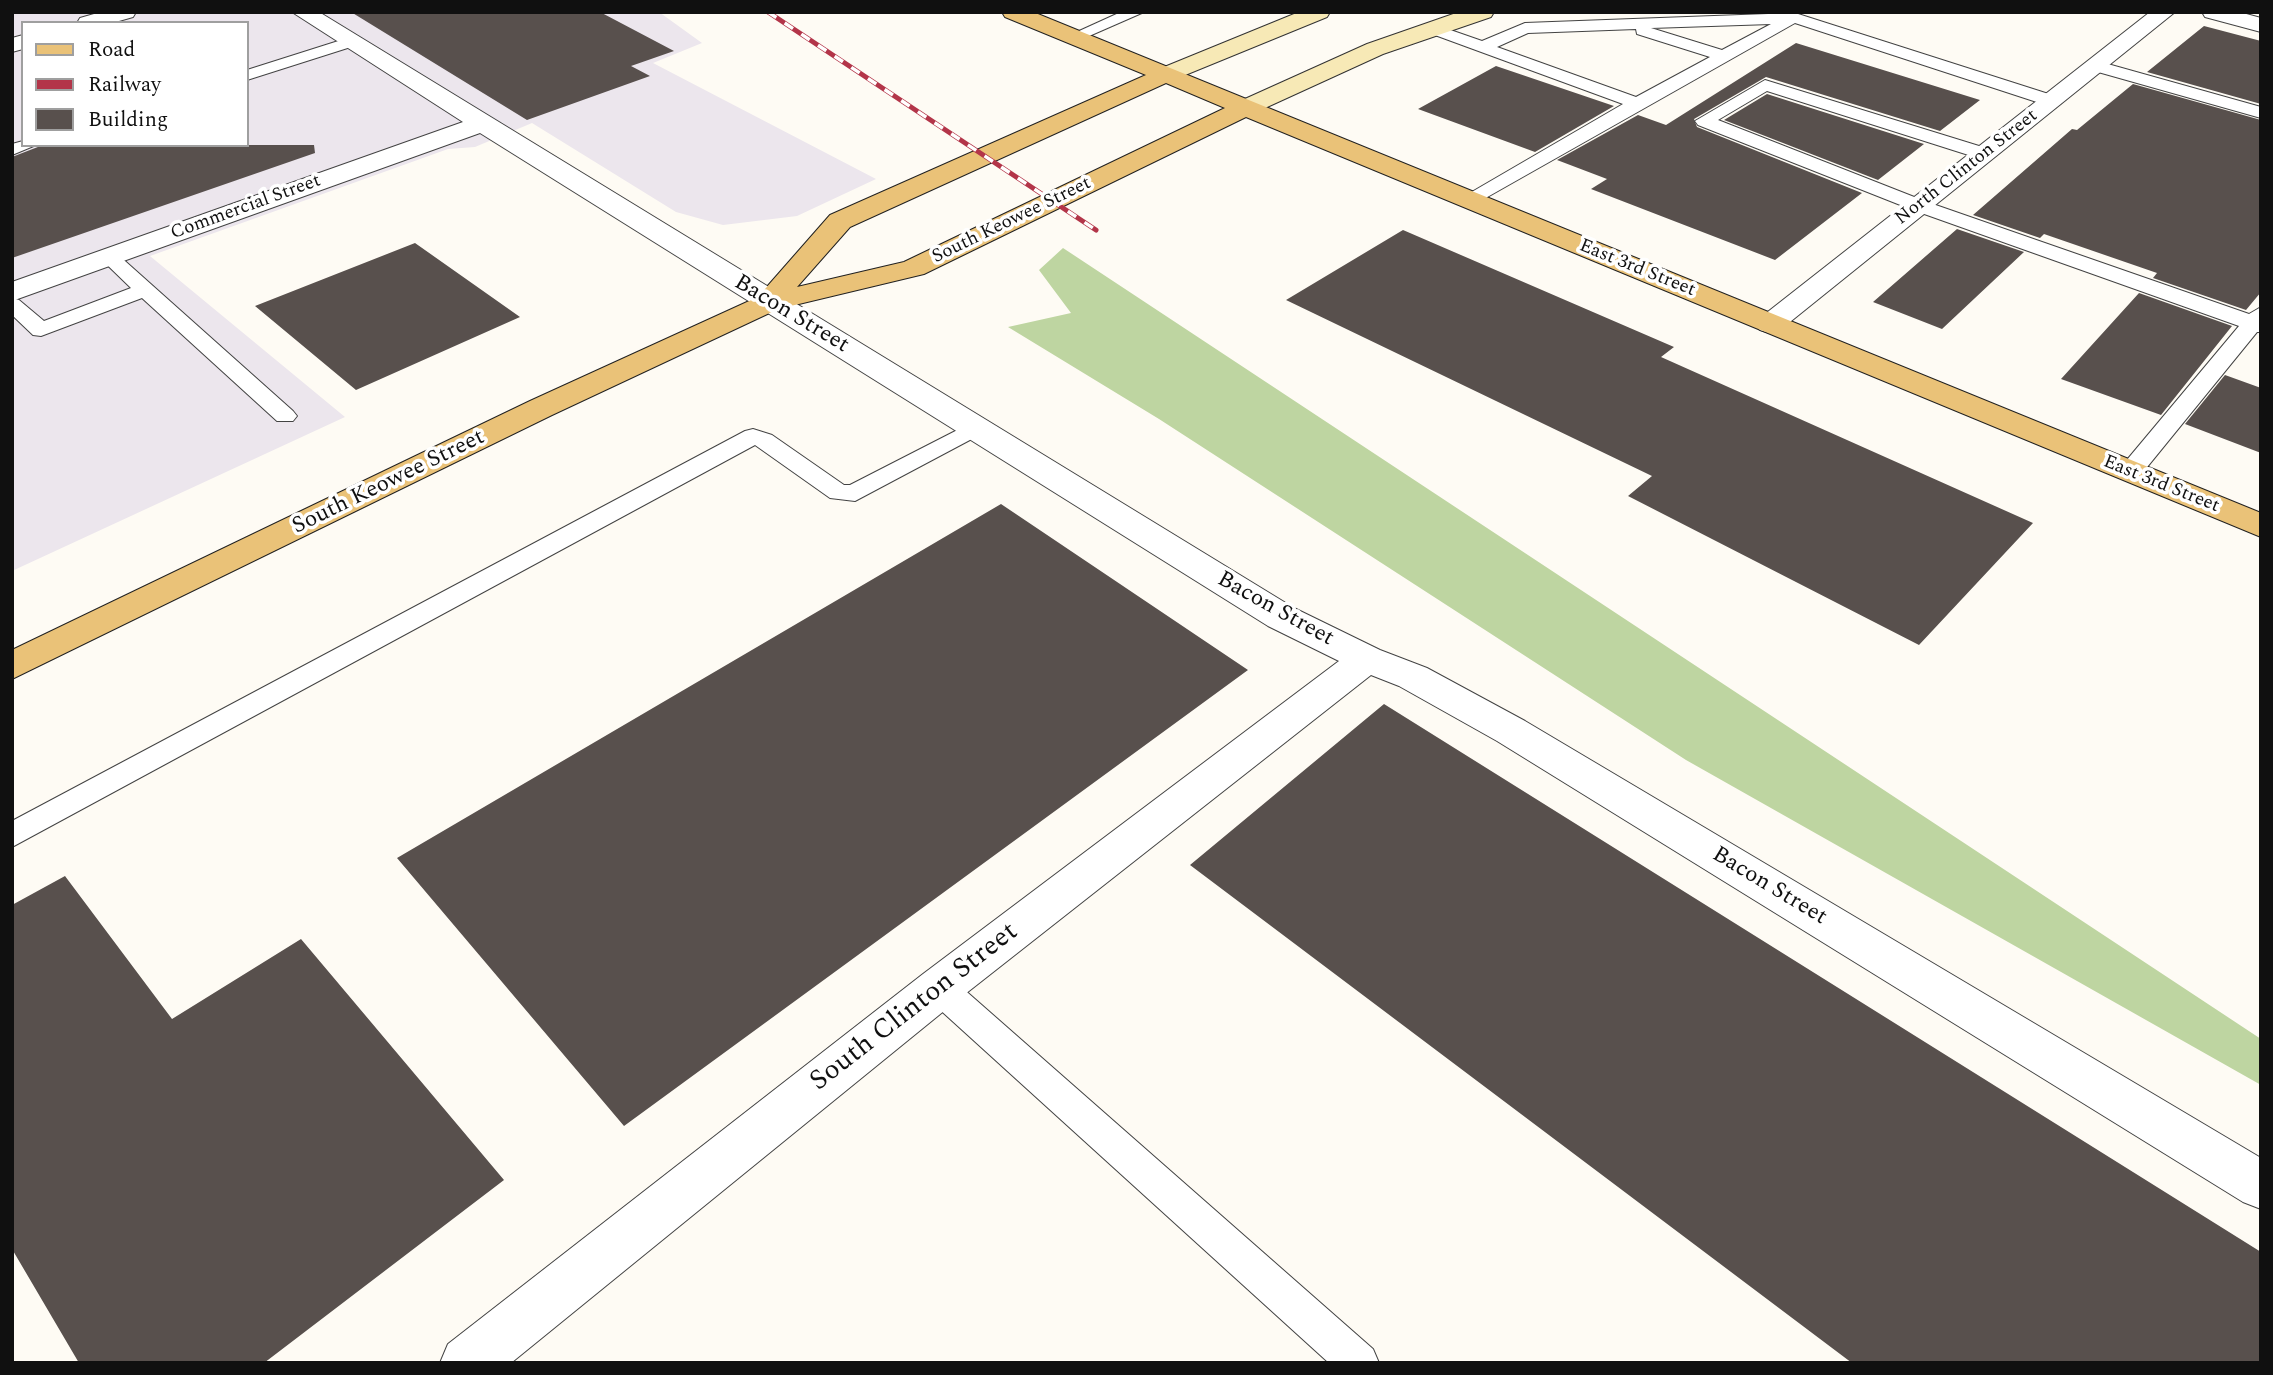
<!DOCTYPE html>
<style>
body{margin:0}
#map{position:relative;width:2273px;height:1375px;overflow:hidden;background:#fefbf4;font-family:Spectral,serif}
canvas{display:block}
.frame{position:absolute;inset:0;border:14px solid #101010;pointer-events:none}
.legend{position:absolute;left:21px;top:21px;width:228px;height:126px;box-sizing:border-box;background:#fff;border:2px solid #9f9f9f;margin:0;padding:9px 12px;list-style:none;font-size:21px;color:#101010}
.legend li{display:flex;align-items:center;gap:14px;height:35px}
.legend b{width:35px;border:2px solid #9f9f9f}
</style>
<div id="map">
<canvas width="2273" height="1375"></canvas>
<div class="frame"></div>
<ul class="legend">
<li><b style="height:9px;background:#eac278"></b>Road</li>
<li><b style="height:9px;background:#b33549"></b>Railway</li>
<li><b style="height:19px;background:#58504d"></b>Building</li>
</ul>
</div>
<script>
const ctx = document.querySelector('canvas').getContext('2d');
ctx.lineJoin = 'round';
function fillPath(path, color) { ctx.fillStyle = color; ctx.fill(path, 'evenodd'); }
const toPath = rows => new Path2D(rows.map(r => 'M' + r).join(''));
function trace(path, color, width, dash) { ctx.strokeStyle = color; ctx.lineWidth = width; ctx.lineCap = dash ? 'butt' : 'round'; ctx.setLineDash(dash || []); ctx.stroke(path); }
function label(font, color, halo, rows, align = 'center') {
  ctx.font = font + ' Spectral,serif'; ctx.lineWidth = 7; ctx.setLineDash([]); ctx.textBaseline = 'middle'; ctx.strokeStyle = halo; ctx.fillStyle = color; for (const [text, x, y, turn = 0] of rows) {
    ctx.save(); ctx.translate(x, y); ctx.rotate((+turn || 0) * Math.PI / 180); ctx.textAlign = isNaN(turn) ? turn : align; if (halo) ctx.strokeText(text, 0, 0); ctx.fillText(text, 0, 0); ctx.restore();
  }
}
fillPath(toPath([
 [12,12,659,12,702,43,653,63,876,179,797,216,723,225,676,212,532,123,475,147,448,149,150,256,345,417,12,571],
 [23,23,247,23,247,145,23,145]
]), '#ece6ed');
fillPath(toPath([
 [1063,248,2261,1039,2261,1085,1686,760,1159,419,1008,327,1071,313,1039,270]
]), '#bed5a1');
fillPath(toPath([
 [351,12,600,12,674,51,631,66,650,76,527,120],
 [2204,26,2261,41,2261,104,2147,72],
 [1796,43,1980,100,1940,131,1766,77,1694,119,1697,127,1862,193,1775,260,1591,189,1607,179,1557,160,1638,115,1666,125],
 [1496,66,1614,106,1535,152,1418,109],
 [2133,84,2261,120,2261,292,2246,310,2153,278,2157,273,2044,234,2040,238,1973,215,2072,129,2077,130],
 [1767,94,1924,144,1878,180,1724,120],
 [43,145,314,145,315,153,12,258,12,157],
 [1957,229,2024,252,1942,329,1873,302],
 [1403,230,1674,347,1661,357,2033,523,1919,645,1628,496,1652,476,1286,300],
 [415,243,520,317,356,390,255,306],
 [2139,293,2232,326,2161,415,2061,379],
 [2225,375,2261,388,2261,453,2185,424],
 [1001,504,1248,670,624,1126,397,858],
 [1384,704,2261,1252,2261,1363,1852,1363,1190,865],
 [65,876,172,1019,301,939,504,1180,264,1363,79,1363,12,1249,12,905]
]), '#58504d');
const service = toPath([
 [1121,12,1144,12,1080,40,1074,42,1066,37,1121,12],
 [1795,13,2058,97,2061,101,2052,106,2046,105,1795,23,1475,204,1468,206,1458,200,1623,104,1424,31,1424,25,1436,25,1482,41,1525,23,1795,13],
 [1771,24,1722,50,1651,28,1771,24],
 [1636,29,1637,34,1710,57,1636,97,1497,47,1528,33,1636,29],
 [351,37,359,42,357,45,247,80,247,70,351,37],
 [2097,61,2261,107,2261,118,2091,70,2089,66,2097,61],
 [1765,80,1992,150,1994,154,1985,160,1978,158,1767,91,1718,120,1927,202,2249,314,2261,307,2261,332,2257,332,2139,477,2121,477,2118,472,2121,467,2239,326,1913,210,1698,125,1695,121,1765,80],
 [23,141,23,145,36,145,12,155,12,144,23,141],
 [109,251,116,253,293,411,297,416,293,421,277,421,142,298,41,336,33,335,12,315,12,298,19,300,44,321,131,288,99,257,109,251],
 [975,421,983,423,987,428,983,433,855,501,830,498,755,445,12,847,12,821,745,431,753,429,772,435,844,485,850,485,975,421],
 [939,974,951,978,1373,1349,1379,1363,1329,1363,927,998,922,988,927,978,939,974]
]);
const minor = toPath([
 [101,12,136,12,133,17,112,23,77,23,80,18,101,12],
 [292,12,319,12,1294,608,1380,650,1427,668,1525,721,2261,1158,2261,1209,2243,1202,1497,741,1399,686,1371,675,955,1002,511,1363,440,1363,448,1344,923,974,1339,661,1268,626,480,133,12,301,12,282,463,122,292,12],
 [2150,12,2175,12,1780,330,1770,333,1760,330,1755,324,1760,318,2150,12],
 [2202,12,2239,12,2261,18,2261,32,2205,17,2202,12],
 [23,35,23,49,12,52,12,38,23,35]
]);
const secondary = toPath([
 [1299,12,1330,12,1327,17,1173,80,1157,80,1153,75,1157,70,1299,12],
 [1459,12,1494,12,1491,17,1383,54,1254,113,1245,115,1236,113,1233,108,1236,103,1367,44,1459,12]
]);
const primary = toPath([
 [1002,12,1033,12,2261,513,2261,537,1246,117,924,274,778,309,552,415,12,679,12,650,530,401,758,297,830,215,1146,75,1005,17,1002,12],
 [1166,83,1225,108,904,262,797,287,850,227,1166,83]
]);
trace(service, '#434343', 2);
trace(minor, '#434343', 2);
trace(secondary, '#323232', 2);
trace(primary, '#212121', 2);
fillPath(service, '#fff');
fillPath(minor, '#fff');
fillPath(secondary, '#f7e9b6');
fillPath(primary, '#eac278');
const rail = toPath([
 [768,12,1096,230]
]);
trace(rail, '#b33549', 5);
trace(rail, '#fff', 3.5, [10]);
label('19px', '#101010', '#fff', [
 ["North Clinton Street",1967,168,-38],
 ["Commercial Street",246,208,-20],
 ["South Keowee Street",1012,221,-26],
 ["East 3rd Street",1637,269,22],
 ["East 3rd Street",2161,485,22]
]);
label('23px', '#101010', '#fff', [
 ["Bacon Street",791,315,31],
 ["South Keowee Street",389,483,-26],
 ["Bacon Street",1275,610,29],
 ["Bacon Street",1769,887,31]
]);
label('28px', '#101010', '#fff', [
 ["South Clinton Street",915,1008,-38]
]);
</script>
